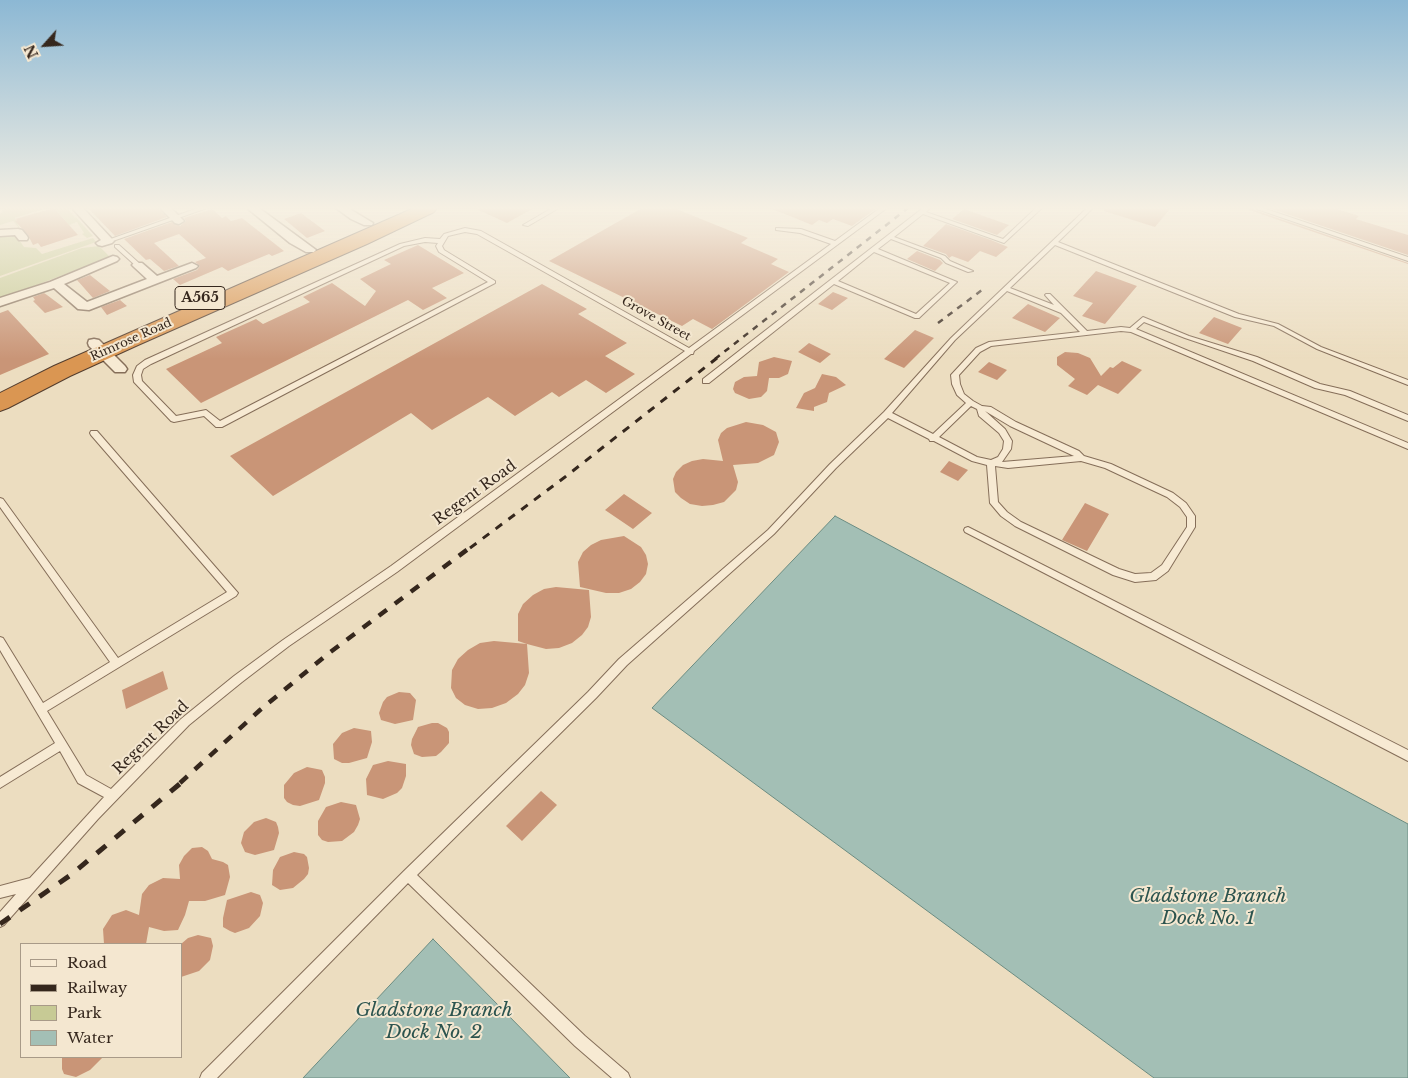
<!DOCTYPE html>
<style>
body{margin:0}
#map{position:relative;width:1408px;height:1078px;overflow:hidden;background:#ecddc0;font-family:"Libre Baskerville",serif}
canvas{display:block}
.legend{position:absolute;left:20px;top:943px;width:162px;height:115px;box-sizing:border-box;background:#f4e7d0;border:1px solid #a89a88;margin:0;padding:6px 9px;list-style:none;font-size:15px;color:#35271d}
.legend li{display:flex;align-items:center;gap:10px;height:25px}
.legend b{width:25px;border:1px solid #a89a88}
.north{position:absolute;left:20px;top:20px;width:50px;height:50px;-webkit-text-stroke:4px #f4e7d0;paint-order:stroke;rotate:244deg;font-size:14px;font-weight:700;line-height:20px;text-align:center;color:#35271d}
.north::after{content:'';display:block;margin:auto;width:18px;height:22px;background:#35271d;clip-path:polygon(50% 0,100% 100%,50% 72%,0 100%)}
</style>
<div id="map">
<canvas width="1408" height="1078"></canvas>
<ul class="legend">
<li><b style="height:6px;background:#f7ead3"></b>Road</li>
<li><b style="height:6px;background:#35271d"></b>Railway</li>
<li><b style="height:14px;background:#c7ca95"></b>Park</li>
<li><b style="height:14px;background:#a3bfb5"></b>Water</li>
</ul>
<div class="north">N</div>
</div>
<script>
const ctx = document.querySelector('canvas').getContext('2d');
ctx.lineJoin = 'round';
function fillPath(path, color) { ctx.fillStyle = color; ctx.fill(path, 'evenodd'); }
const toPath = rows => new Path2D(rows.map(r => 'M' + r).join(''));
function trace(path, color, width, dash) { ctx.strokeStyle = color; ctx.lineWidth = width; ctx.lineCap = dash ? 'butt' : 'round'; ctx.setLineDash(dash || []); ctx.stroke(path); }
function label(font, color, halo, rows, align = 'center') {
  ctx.font = font + ' "Libre Baskerville",serif'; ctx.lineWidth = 4; ctx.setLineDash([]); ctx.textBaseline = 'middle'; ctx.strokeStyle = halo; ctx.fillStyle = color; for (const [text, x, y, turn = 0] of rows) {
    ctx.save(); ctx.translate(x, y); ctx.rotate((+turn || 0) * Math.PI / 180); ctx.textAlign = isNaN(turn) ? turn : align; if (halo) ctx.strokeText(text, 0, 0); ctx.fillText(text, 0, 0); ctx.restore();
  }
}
fillPath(toPath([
 [5,208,53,208,46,208,15,218,20,229,13,221,0,225,0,214],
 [54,208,67,208,75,217,74,218,76,217,93,236,87,238,82,234,84,233,77,222,69,225],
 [0,234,15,234,24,247,36,248,42,254,93,238,96,242,0,276],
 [99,246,110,257,0,299,0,278,82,248]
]), '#c7ca95');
const water = toPath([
 [835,516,1408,824,1408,1078,1154,1078,652,708,835,516],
 [433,939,570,1078,303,1078,433,939]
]);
fillPath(water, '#a3bfb5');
trace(water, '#6b8c82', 1);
fillPath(toPath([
 [54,208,78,235,41,247,38,243,33,245,28,235,15,221,17,220,15,219],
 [88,208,158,208,167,217,115,236],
 [474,208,534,208,507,223],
 [642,208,674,208,748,238,741,243,778,259,771,264,789,272,712,329,693,319,682,326,549,261],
 [770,208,877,208,852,226,833,219,827,223,819,220,812,225],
 [1104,208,1171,208,1155,227,1104,211],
 [1249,208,1408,263,1408,264,1249,210],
 [1269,208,1334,208,1359,216,1356,219,1408,235,1408,255],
 [212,209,222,218,226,216,231,221,242,218,284,251,272,256,269,254,228,271,222,267,180,285,173,279,197,270,200,266,195,262,206,258,179,234,154,243,179,266,164,271,150,259,146,260,124,239,172,222,180,226,186,221,184,218],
 [964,209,1009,225,997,235,952,219],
 [301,213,325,231,307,238,284,219],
 [946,224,991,240,1008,247,996,257,980,251,968,262,952,256,949,258,946,254,923,246],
 [418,245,464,273,432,288,447,298,423,310,408,300,201,403,166,369,222,343,216,337,256,319,263,324,310,302,303,297,332,283,365,306,376,291,360,279,391,264,384,260],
 [917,251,940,260,943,263,935,271,907,259],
 [1096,271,1137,286,1105,324,1082,316,1093,303,1073,296],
 [90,275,110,291,93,298,77,280],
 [542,284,587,309,578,314,627,343,605,356,635,374,606,393,586,380,559,397,552,392,515,416,488,397,432,430,411,413,273,496,230,456],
 [833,292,848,298,832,310,818,304],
 [44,293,47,295,63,307,45,313,33,301,35,300,33,297],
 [120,300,127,306,107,315,101,307],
 [1028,304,1060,318,1045,332,1012,318],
 [8,310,49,354,0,375,0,313],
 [1214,317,1242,328,1228,344,1199,333],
 [915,330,934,338,904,368,884,359],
 [809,343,831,354,820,363,798,352],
 [1065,352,1078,353,1090,358,1101,376,1110,367,1113,368,1122,361,1142,370,1118,394,1098,385,1087,395,1068,386,1075,379,1057,365,1057,357],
 [774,357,792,361,788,374,779,378,769,378,767,391,761,397,749,399,735,393,733,389,735,382,744,377,757,376,759,362],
 [989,362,1007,370,997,380,978,372],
 [822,374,836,377,846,385,829,393,827,402,814,407,814,411,796,408,804,393,815,388],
 [746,422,763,425,776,432,779,442,774,455,758,463,733,465,738,482,736,490,724,502,713,505,702,506,690,504,681,498,675,492,673,479,676,472,683,465,692,461,703,459,723,461,718,440,721,433,727,428],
 [949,461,968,470,958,481,940,472],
 [624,494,652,513,633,529,605,510],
 [1085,503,1109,514,1087,551,1062,540],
 [624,536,641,547,646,555,648,564,646,574,640,582,631,589,619,593,606,593,580,587,578,562,583,552,591,545,601,540],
 [556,587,589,590,591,617,588,627,582,635,572,643,559,648,546,649,527,644,529,673,525,685,518,694,506,703,492,708,478,709,465,705,456,698,451,688,452,670,458,659,468,650,480,643,494,641,527,644,518,641,518,614,523,604,533,595,544,589],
 [163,671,168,689,126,709,122,690],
 [399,692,410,693,416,700,413,720,395,724,381,720,379,713,383,702,387,697],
 [432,723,438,723,447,728,449,732,449,743,441,752,436,756,422,757,414,754,411,745,412,739,418,727],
 [354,728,371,731,372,742,367,758,349,763,342,763,334,759,333,744,342,733],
 [388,761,406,764,406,776,402,788,397,793,383,799,367,795,366,779,373,765],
 [307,767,322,770,325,777,325,783,319,800,300,806,293,805,287,802,284,798,284,785,294,773],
 [541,791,557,805,522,841,506,826],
 [341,802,356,805,360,819,358,825,354,832,342,841,328,842,322,840,318,835,318,821,326,807],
 [266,818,276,822,278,827,279,833,274,850,255,855,245,852,241,843,244,832,254,822],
 [202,847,208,851,212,859,223,862,228,865,230,877,225,895,205,901,189,901,185,915,178,930,164,931,149,927,146,944,104,944,103,929,112,915,126,910,139,915,142,894,149,885,163,878,180,879,179,865,184,856,192,848],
 [294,852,304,854,307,857,309,868,308,874,304,879,293,888,280,890,272,885,273,870,280,857],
 [251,892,260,895,263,903,260,916,249,928,235,933,230,931,223,927,223,918,227,900],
 [198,935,211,938,213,946,210,960,199,971,181,977,181,944,188,938],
 [62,1057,103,1057,90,1070,76,1077,64,1074,62,1069]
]), '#c99577');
const lane = toPath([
 [198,208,207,208,110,242,105,241,198,208],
 [552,208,559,208,528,226,523,225,552,208],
 [880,208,887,208,694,351,693,354,691,354,397,572,289,646,242,682,189,725,98,819,4,925,0,927,0,912,16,894,0,898,0,886,30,878,104,797,78,783,60,751,0,788,0,777,55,743,0,650,0,637,3,638,43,703,110,662,0,507,0,498,3,499,118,658,227,592,91,435,90,433,91,431,97,431,238,593,236,596,47,711,86,775,111,789,181,719,234,676,283,640,391,566,685,351,477,234,465,232,448,236,442,246,444,250,495,281,495,283,222,427,216,427,204,416,174,422,171,421,134,382,133,375,137,366,145,360,400,244,425,238,440,239,444,234,465,228,481,231,689,348,831,244,800,233,776,230,776,228,801,229,835,241,880,208],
 [425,242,438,243,436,246,439,252,488,282,220,421,206,410,176,416,142,381,141,375,143,369,151,364,404,246,425,242],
 [923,208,930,208,926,212,1003,239,1036,208,1042,208,1004,243,923,214,894,237,945,256,950,261,973,271,968,272,946,263,941,258,891,239,878,249,957,282,919,318,915,318,834,284,709,383,703,383,703,379,923,208],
 [874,252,950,283,916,314,838,281,874,252],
 [1087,208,1093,208,1058,242,1239,314,1278,324,1321,347,1408,380,1408,385,1317,349,1274,326,1235,317,1055,245,1010,288,1054,305,1045,295,1046,294,1050,294,1087,331,1121,327,1130,328,1143,317,1189,336,1257,357,1320,384,1350,391,1408,415,1408,421,1345,395,1315,388,1253,361,1185,338,1144,322,1136,329,1408,443,1408,449,1131,332,1121,331,991,346,980,352,959,375,960,384,964,394,973,401,982,406,991,407,1016,422,1079,451,1084,456,1111,464,1173,493,1186,503,1195,516,1195,527,1168,571,1156,580,1135,582,1113,575,1015,526,1001,516,990,503,987,465,972,461,934,441,930,441,929,439,888,418,836,468,774,534,627,665,596,698,417,875,585,1036,628,1073,630,1078,612,1078,575,1046,408,883,217,1078,200,1078,202,1073,404,871,588,692,619,659,768,530,830,464,884,412,951,338,1087,208],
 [1007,291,1061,313,1080,332,989,342,976,348,951,375,952,384,957,395,966,403,933,434,892,413,955,340,1007,291],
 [971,406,977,409,979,416,999,433,1004,441,1003,449,998,457,991,460,977,457,939,437,971,406],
 [985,411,1010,426,1074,456,1002,462,1011,449,1012,441,1005,429,985,411],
 [1081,461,1105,468,1167,497,1180,507,1187,517,1187,527,1162,565,1151,573,1135,574,1119,569,1021,522,1007,512,998,502,995,466,1008,468,1081,461],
 [1254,208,1263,208,1408,257,1408,261,1254,208],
 [115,245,119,245,140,264,140,266,136,266,115,247,115,245],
 [968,527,1408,750,1408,761,965,532,964,530,965,528,968,527]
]);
const street = toPath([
 [72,208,83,208,112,239,114,241,112,243,102,246,98,245,96,243,101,240,72,208],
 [160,208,171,208,184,221,179,224,175,223,160,208],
 [247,208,259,208,316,250,314,252,306,252,290,243,247,208],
 [336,208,348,208,373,223,372,225,364,225,351,219,336,208],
 [18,229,22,230,27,236,28,238,27,240,19,240,15,235,0,236,0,230,18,229],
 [113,256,117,257,119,259,117,261,64,284,87,302,147,279,134,267,132,265,134,263,142,263,157,276,192,263,198,266,196,268,89,310,78,309,54,288,0,306,0,298,50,282,113,256],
 [94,339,99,340,125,366,127,369,125,372,115,372,89,346,88,343,89,340,94,339]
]);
const highway = toPath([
 [414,208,437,208,434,212,367,244,138,345,70,376,8,408,0,411,0,393,54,366,414,208]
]);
trace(lane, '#856e59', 2);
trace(street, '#856e59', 3);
trace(highway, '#523c2d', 2);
fillPath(lane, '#f7ead3');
fillPath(street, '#f7ead3');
fillPath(highway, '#da9652');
trace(toPath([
 [938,323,982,290],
 [715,359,908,208]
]), '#35271d', 2.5, [6, 6]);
trace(toPath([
 [470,548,565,477,717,358]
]), '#35271d', 3, [8, 8]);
trace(toPath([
 [180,783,260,710,329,653,472,546]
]), '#35271d', 4.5, [10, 10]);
trace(toPath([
 [0,924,72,874,182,782]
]), '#35271d', 5, [12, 12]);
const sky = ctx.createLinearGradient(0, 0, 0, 359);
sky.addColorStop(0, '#8cb8d4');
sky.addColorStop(0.58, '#f6f0e3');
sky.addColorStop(1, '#f6f0e300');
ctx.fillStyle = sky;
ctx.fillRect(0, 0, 1408, 359);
label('12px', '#35271d', '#f4e7d0', [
 ["Grove Street",656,319,29],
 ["Rimrose Road",131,340,-24]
]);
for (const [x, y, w] of [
 [200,298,50]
]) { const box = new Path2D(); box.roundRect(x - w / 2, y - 11.5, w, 23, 4); ctx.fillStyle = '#f4e7d0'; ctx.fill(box); trace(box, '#35271d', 1); }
label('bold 14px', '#35271d', null, [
 ["A565",200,298]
]);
label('15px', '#35271d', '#f4e7d0', [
 ["Regent Road",475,493,-36],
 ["Regent Road",151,738,-44]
]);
label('italic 19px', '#2c544f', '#f4e7d0', [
 ["Gladstone Branch",1208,897],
 ["Dock No. 1",1208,919],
 ["Gladstone Branch",434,1011],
 ["Dock No. 2",434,1033]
]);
</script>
